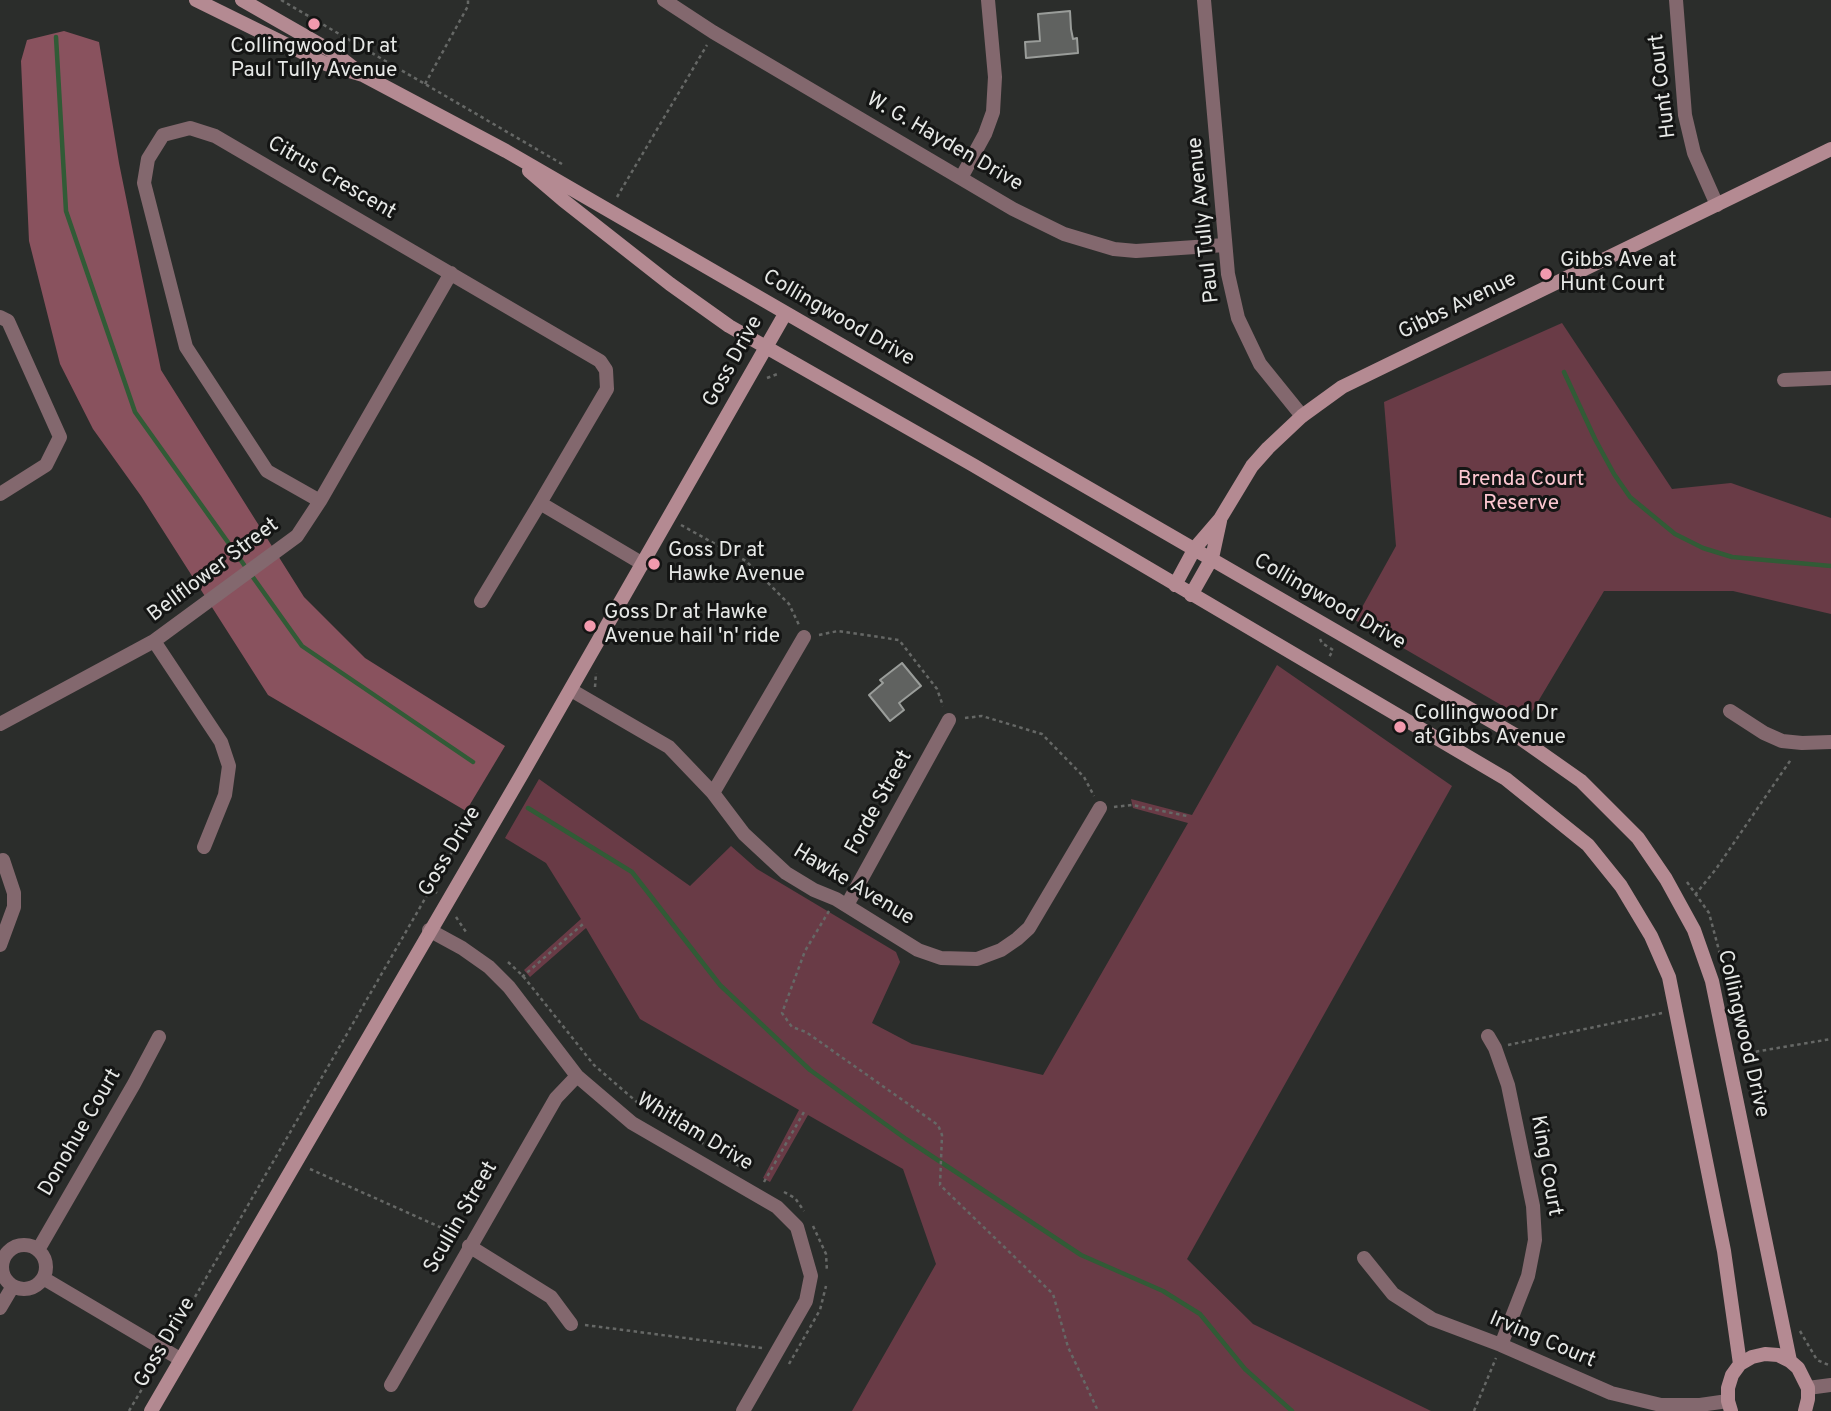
<!DOCTYPE html>
<style>
body{margin:0}
canvas{display:block;background:#2b2d2b}
</style>
<canvas width="1831" height="1411"></canvas>
<script>
const ctx = document.querySelector('canvas').getContext('2d');
ctx.lineJoin = 'round';
function fillPath(path, color) { ctx.fillStyle = color; ctx.fill(path, 'evenodd'); }
const toPath = rows => new Path2D(rows.map(r => 'M' + r).join(''));
function trace(path, color, width, dash) { ctx.strokeStyle = color; ctx.lineWidth = width; ctx.lineCap = dash ? 'butt' : 'round'; ctx.setLineDash(dash || []); ctx.stroke(path); }
function label(font, color, halo, rows, align = 'center') {
  ctx.font = font + ' Overpass,sans-serif'; ctx.lineWidth = 6; ctx.setLineDash([]); ctx.textBaseline = 'middle'; ctx.strokeStyle = halo; ctx.fillStyle = color; for (const [text, x, y, turn = 0] of rows) {
    ctx.save(); ctx.translate(x, y); ctx.rotate((+turn || 0) * Math.PI / 180); ctx.textAlign = isNaN(turn) ? turn : align; if (halo) ctx.strokeText(text, 0, 0); ctx.fillText(text, 0, 0); ctx.restore();
  }
}
fillPath(toPath([
 [1562,323,1672,489,1731,483,1831,518,1831,614,1733,591,1604,591,1527,720,1355,620,1396,546,1384,402],
 [1277,665,1452,786,1187,1259,1253,1324,1431,1411,852,1411,936,1264,903,1169,808,1115,770,1182,763,1178,799,1110,640,1019,586,928,530,977,524,970,581,919,546,863,505,838,539,779,690,886,731,846,757,869,896,952,900,962,872,1023,912,1044,1043,1075,1188,823,1133,808,1131,799,1192,815]
]), '#693b46');
fillPath(toPath([
 [64,31,99,42,119,163,161,370,304,597,365,658,505,746,466,811,268,695,141,496,93,429,60,364,29,241,21,61,27,40]
]), '#89525e');
trace(toPath([
 [56,37,66,211,135,412,302,646,473,762],
 [1564,372,1595,439,1614,474,1630,497,1675,534,1703,548,1732,557,1831,566],
 [528,808,632,872,720,985,810,1070,906,1139,1081,1255,1163,1291,1200,1314,1245,1369,1292,1411]
]), '#315b36', 4.5);
const building = toPath([
 [1070,11,1071,29,1073,39,1077,38,1078,53,1026,58,1025,42,1040,41,1038,14,1070,11],
 [902,663,921,686,899,703,904,710,890,721,869,695,883,683,880,680,902,663]
]);
fillPath(building, '#606260');
trace(building, '#9a9d9a', 2);
trace(toPath([
 [281,0,562,164],
 [425,84,468,6,468,0],
 [617,197,707,45],
 [767,378,780,373],
 [681,525,746,561,789,604,799,625],
 [819,635,838,631,899,640,937,689,943,706],
 [1320,639,1322,643,1333,650,1328,659],
 [595,687,596,673],
 [965,718,982,716,1042,734,1084,777,1094,796],
 [1114,807,1132,805,1187,816],
 [1687,882,1709,913,1721,958],
 [431,888,437,893],
 [1695,895,1716,869,1792,758],
 [829,911,805,951,782,1013,792,1027,806,1032,938,1125,942,1135,940,1185,1053,1294,1068,1347,1098,1411],
 [456,917,466,932],
 [508,962,523,976,594,1065,638,1103,739,1166],
 [522,977,583,924],
 [1508,1045,1662,1013],
 [1742,1054,1831,1039],
 [310,1169,451,1232,462,1234],
 [764,1182,804,1112],
 [784,1192,795,1198,804,1211],
 [813,1226,826,1254,827,1272],
 [585,1325,762,1348],
 [1800,1331,1817,1360,1831,1366],
 [167,1335,169,1328,181,1321,184,1316,452,852],
 [789,1364,820,1310,826,1286],
 [129,1411,145,1384,148,1376,148,1364,153,1359],
 [1474,1411,1496,1358]
]), '#666866', 2.5, [3.5, 3.5]);
trace(toPath([
 [664,0,713,32,1013,209,1064,234,1114,249,1136,251,1225,245],
 [1204,0,1228,274,1238,318,1260,364,1302,416],
 [1676,0,1685,115,1694,153,1717,205],
 [961,178,985,134,993,112,995,77,988,0],
 [0,317,8,321,60,437,46,465,0,494],
 [1784,380,1831,378],
 [320,501,267,471,186,347,144,183,148,159,163,135,190,128,215,136,600,361,606,370,607,389,540,503,643,564],
 [481,601,540,503],
 [154,641,221,742,229,766,225,795,204,847],
 [571,690,669,747,713,793,744,834,786,873,814,890,836,899,918,950,941,958,977,959,1001,950,1017,939,1029,928,1100,808],
 [1730,711,1764,733,1782,741,1802,743,1831,742],
 [0,724,154,641,297,536,320,501,451,273],
 [713,793,804,637],
 [847,905,949,720],
 [429,930,462,948,489,967,509,987,577,1076,632,1123,777,1207,797,1227,811,1276,806,1301,743,1411],
 [0,945,14,907,14,893,3,860],
 [1488,1036,1495,1048,1508,1085,1533,1206,1535,1240,1528,1276,1501,1345],
 '2 1267a22 22 0 1 1 44 0a22 22 0 1 1-44 0Z',
 [469,1246,551,1297,571,1324],
 [38,1250,134,1084,159,1037],
 [1364,1258,1393,1294,1432,1319,1501,1345,1611,1393,1661,1405,1700,1405,1728,1401],
 [43,1278,180,1359],
 [0,1308,13,1286],
 [391,1385,556,1098,577,1076],
 [1808,1388,1831,1385]
]), '#83686e', 14);
trace(toPath([
 [196,0,326,64,363,75,506,151,1517,736,1581,781,1638,838,1666,879,1694,930,1712,981,1790,1361],
 [242,0,333,52,356,70],
 [529,171,563,200,670,284,729,326,973,465,1506,779,1588,845,1621,886,1651,936,1669,977,1724,1251,1740,1364],
 [1175,585,1195,548,1220,519,1252,466,1268,448,1302,416,1342,387,1831,149],
 [1191,595,1212,558,1220,521],
 [151,1411,522,774,785,314],
 [1731,1411,1728,1401,1728,1388,1732,1375,1740,1364,1752,1357,1765,1354,1778,1355,1790,1361,1798,1368,1808,1388,1808,1399,1805,1411]
]), '#b48a92', 14);
for (const [x, y, r, color] of [
 [314,24,7,"#f29aae"],
 [1546,274,7,"#f29aae"],
 [654,564,7,"#f29aae"],
 [590,626,7,"#f29aae"],
 [1400,727,7,"#f29aae"]
]) { const dot = new Path2D(); dot.arc(x, y, r, 0, 2 * Math.PI); ctx.fillStyle = color; ctx.fill(dot); trace(dot, '#141514', 2.5); }
label('21px', '#e6e8e6', '#141514', [
 ["Collingwood Dr at",314,48,"center"],
 ["Paul Tully Avenue",314,72,"center"],
 ["Gibbs Ave at",1560,262],
 ["Hunt Court",1560,286],
 ["Goss Dr at",668,552],
 ["Hawke Avenue",668,576],
 ["Goss Dr at Hawke",604,614],
 ["Avenue hail 'n' ride",604,638],
 ["Collingwood Dr",1414,715],
 ["at Gibbs Avenue",1414,739]
], 'left');
label('21px', '#e6e8e6', '#141514', [
 ["Hunt Court",1664,86,-97],
 ["W. G. Hayden Drive",944,143,30],
 ["Citrus Crescent",331,179,30],
 ["Paul Tully Avenue",1205,220,-96],
 ["Gibbs Avenue",1458,307,-26],
 ["Collingwood Drive",838,319,30],
 ["Goss Drive",734,362,-61],
 ["Bellflower Street",214,571,-37],
 ["Collingwood Drive",1329,603,30],
 ["Forde Street",880,803,-61],
 ["Goss Drive",451,852,-59],
 ["Hawke Avenue",853,886,31],
 ["Collingwood Drive",1742,1034,77],
 ["Donohue Court",81,1133,-60],
 ["Whitlam Drive",694,1133,31],
 ["King Court",1545,1166,80],
 ["Scullin Street",462,1218,-60],
 ["Irving Court",1542,1341,23],
 ["Goss Drive",166,1343,-60]
]);
label('21px', '#fdc7d1', '#141514', [
 ["Brenda Court",1521,481],
 ["Reserve",1521,505]
]);
</script>
